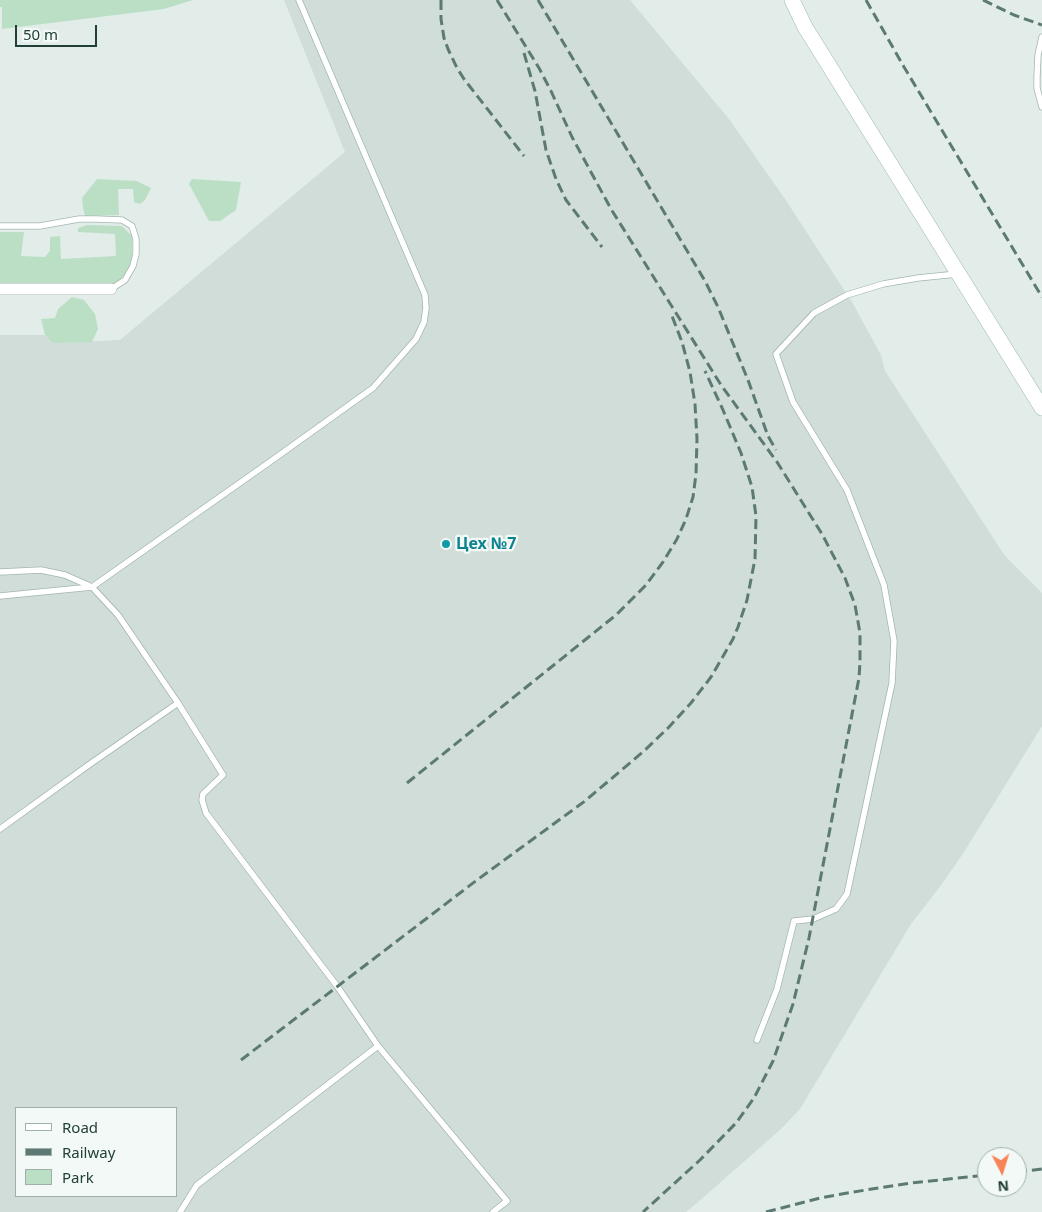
<!DOCTYPE html>
<meta charset="utf-8">
<style>
body{margin:0}
#map{position:relative;width:1042px;height:1212px;overflow:hidden;background:#e2ede9;font-family:"Noto Sans",sans-serif}
canvas{display:block}
.legend{position:absolute;left:15px;top:1107px;width:162px;height:90px;box-sizing:border-box;background:#f3f9f6;border:1px solid #9fafaa;margin:0;padding:6px 9px;list-style:none;font-size:15px;color:#213f38}
.legend li{display:flex;align-items:center;gap:10px;height:25px}
.legend b{width:25px;border:1px solid #9fafaa}
.north{position:absolute;left:977px;top:1147px;width:50px;height:50px;box-sizing:border-box;background:#f3f9f6;border:1px solid #9fafaa;border-radius:50%;rotate:175deg;font-size:14px;font-weight:700;line-height:20px;text-align:center;color:#213f38}
.north::after{content:'';display:block;margin:auto;width:18px;height:22px;background:#f78356;clip-path:polygon(50% 0,100% 100%,50% 72%,0 100%)}
.scale{position:absolute;left:15px;top:25px;width:82px;height:22px;box-sizing:border-box;border:2px solid #213f38;border-top:0;padding-left:6px;font-size:15px;line-height:18px;white-space:nowrap;color:#213f38;-webkit-text-stroke:4px #f3f9f6;paint-order:stroke}
</style>
<div id="map">
<canvas width="1042" height="1212"></canvas>
<ul class="legend">
<li><b style="height:6px;background:#fff"></b>Road</li>
<li><b style="height:6px;background:#5c7a73"></b>Railway</li>
<li><b style="height:14px;background:#badfc5"></b>Park</li>
</ul>
<div class="north">N</div>
<div class="scale">50 m</div>
</div>
<script>
const ctx = document.querySelector('canvas').getContext('2d');
ctx.lineJoin = 'round';
function fillPath(path, color) { ctx.fillStyle = color; ctx.fill(path, 'evenodd'); }
const toPath = rows => new Path2D(rows.map(r => 'M' + r).join(''));
function trace(path, color, width, dash) { ctx.strokeStyle = color; ctx.lineWidth = width; ctx.lineCap = dash ? 'butt' : 'round'; ctx.setLineDash(dash || []); ctx.stroke(path); }
function label(font, color, halo, rows, align = 'center') {
  ctx.font = font + ' "Noto Sans",sans-serif'; ctx.lineWidth = 4.5; ctx.setLineDash([]); ctx.textBaseline = 'middle'; ctx.strokeStyle = halo; ctx.fillStyle = color; for (const [text, x, y, turn = 0] of rows) {
    ctx.save(); ctx.translate(x, y); ctx.rotate((+turn || 0) * Math.PI / 180); ctx.textAlign = isNaN(turn) ? turn : align; if (halo) ctx.strokeText(text, 0, 0); ctx.fillText(text, 0, 0); ctx.restore();
  }
}
fillPath(toPath([
 [284,0,630,0,729,119,785,199,852,302,881,355,885,371,1005,556,1042,593,1042,726,964,852,942,884,911,924,800,1109,781,1129,697,1203,686,1212,0,1212,0,335,45,335,53,343,120,340,345,152],
 [16,1108,176,1108,176,1196,16,1196]
]), '#d0ddd8');
fillPath(toPath([
 [0,0,193,0,164,9,2,29,2,7,0,7],
 [97,179,137,181,151,188,145,200,140,204,134,202,133,189,118,189,119,215,85,216,83,208,82,198],
 [192,179,241,182,236,210,220,221,209,221,189,184],
 [87,225,122,226,132,236,132,261,123,277,111,287,0,286,0,232,24,232,21,256,45,257,50,251,50,237,60,236,61,259,116,256,115,234,78,232,78,228],
 [72,297,84,300,95,314,98,329,92,342,53,343,45,335,41,319,55,318,58,309]
]), '#badfc5');
const lane = toPath([
 [1042,37,1038,55,1037,77,1037,88,1042,107],
 [0,226,40,226,79,219,96,219,122,220,132,226,136,239,136,254,133,266,125,280,111,289],
 [0,572,41,570,65,575,92,587,271,461,373,388,416,339,424,322,426,308,425,295,299,0],
 [0,596,92,587,118,615,178,703,90,764,0,829],
 [178,703,223,775,203,794,202,800,206,813,337,986,378,1046,507,1201,493,1212],
 [757,1040,777,989,794,921,813,919,836,909,847,894,892,683,894,641,884,585,847,490,793,402,776,354,814,313,847,295,883,284,918,278,957,274],
 [180,1212,197,1185,378,1046]
]);
const street = toPath([
 [0,289,111,289]
]);
const secondary = toPath([
 [792,0,805,27,1042,408]
]);
trace(lane, '#a4b5b0', 7);
trace(street, '#a4b5b0', 12);
trace(secondary, '#a0b9b1', 16);
trace(lane, '#fff', 5.5);
trace(street, '#fff', 11);
trace(secondary, '#fff', 15);
trace(toPath([
 [441,0,441,19,444,38,448,49,457,68,464,79,524,156],
 [497,0,539,68,551,91,572,137,611,209,721,385,777,462,822,534,845,578,855,605,860,633,860,662,859,678,809,938,793,1004,773,1061,754,1098,736,1123,700,1160,643,1212],
 [538,0,705,281,718,307,748,380,768,436,776,450],
 [866,0,904,67,1042,297],
 [983,0,1014,15,1042,25],
 [524,53,535,91,546,150,556,179,566,200,602,247],
 [407,783,616,615,646,585,663,562,677,539,686,519,693,497,696,474,697,439,695,404,690,372,682,342,672,316],
 [241,1060,477,880,585,801,644,751,669,727,691,703,711,677,733,639,738,627,747,600,755,559,756,516,752,487,741,453,723,410,705,371],
 [1017,1172,1042,1169],
 [766,1212,820,1198,853,1192,911,1183,987,1175]
]), '#5c7a73', 3, [10, 5]);
for (const [x, y, r, color] of [
 [446,544,5,"#0f9aa8"]
]) { const dot = new Path2D(); dot.arc(x, y, r, 0, 2 * Math.PI); ctx.fillStyle = color; ctx.fill(dot); trace(dot, '#f3f9f6', 2); }
label('bold 16px', '#0d838f', '#f3f9f6', [
 ["Цех №7",456,544]
], 'left');
</script>
